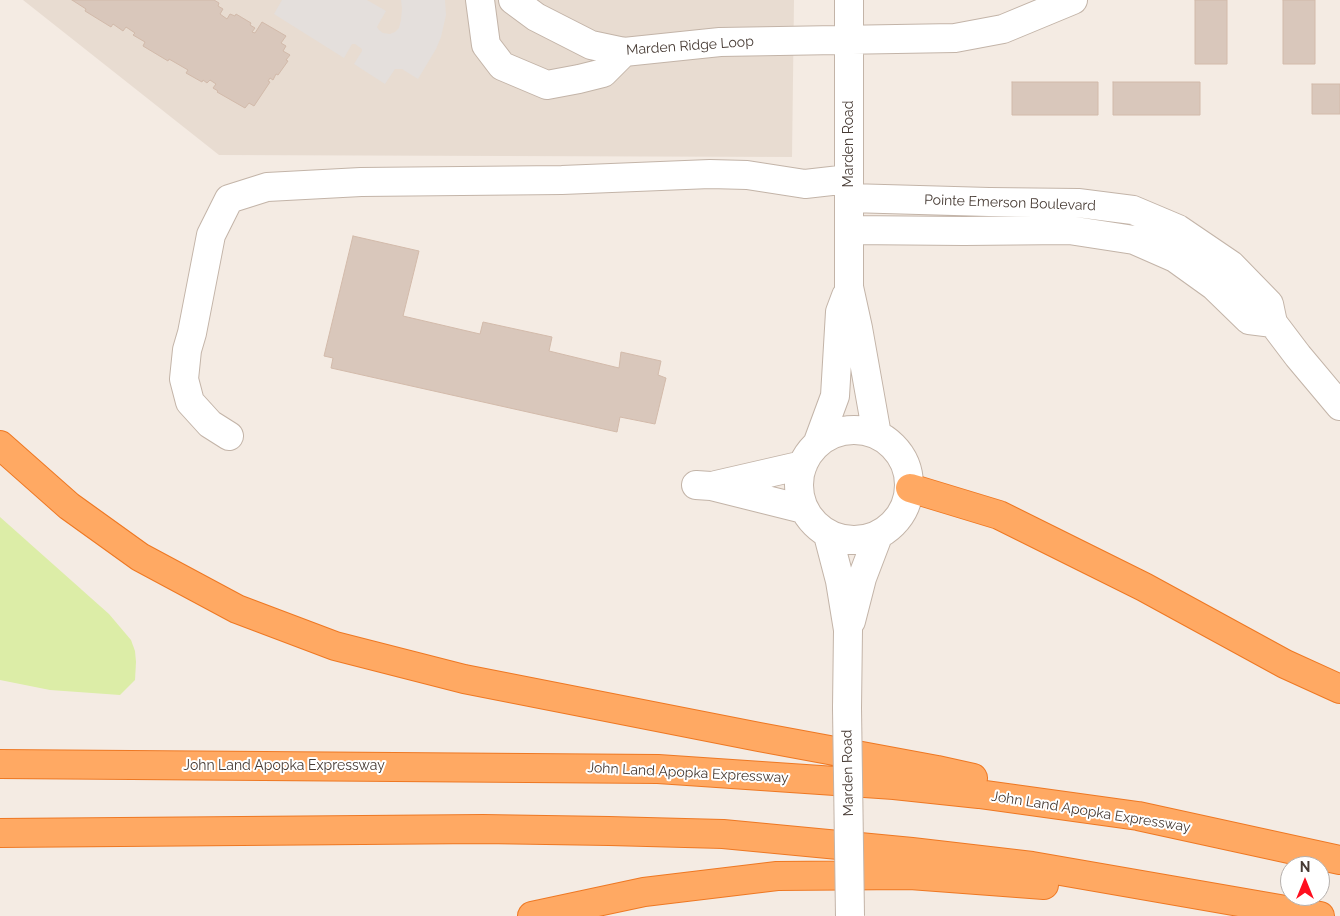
<!DOCTYPE html>
<style>
body{margin:0}
#map{position:relative;width:1340px;height:916px;overflow:hidden;background:#f4ebe3;font-family:Raleway,sans-serif}
canvas{display:block}
.north{position:absolute;left:1280px;top:856px;width:50px;height:50px;box-sizing:border-box;background:#fff;border:1px solid #b5b0ad;border-radius:50%;rotate:0deg;font-size:14px;font-weight:700;line-height:20px;text-align:center;color:#463a33}
.north::after{content:'';display:block;margin:auto;width:18px;height:22px;background:#ff0f1f;clip-path:polygon(50% 0,100% 100%,50% 72%,0 100%)}
</style>
<div id="map">
<canvas width="1340" height="916"></canvas>
<div class="north">N</div>
</div>
<script>
const ctx = document.querySelector('canvas').getContext('2d');
ctx.lineJoin = 'round';
function fillPath(path, color) { ctx.fillStyle = color; ctx.fill(path, 'evenodd'); }
const toPath = rows => new Path2D(rows.map(r => 'M' + r).join(''));
function trace(path, color, width, dash) { ctx.strokeStyle = color; ctx.lineWidth = width; ctx.lineCap = dash ? 'butt' : 'round'; ctx.setLineDash(dash || []); ctx.stroke(path); }
function label(font, color, halo, rows, align = 'center') {
  ctx.font = font + ' Raleway,sans-serif'; ctx.lineWidth = 4; ctx.setLineDash([]); ctx.textBaseline = 'middle'; ctx.strokeStyle = halo; ctx.fillStyle = color; for (const [text, x, y, turn = 0] of rows) {
    ctx.save(); ctx.translate(x, y); ctx.rotate((+turn || 0) * Math.PI / 180); ctx.textAlign = isNaN(turn) ? turn : align; if (halo) ctx.strokeText(text, 0, 0); ctx.fillText(text, 0, 0); ctx.restore();
  }
}
fillPath(toPath([
 [23,0,794,0,792,157,219,155]
]), '#e8dcd1');
fillPath(toPath([
 [0,517,109,614,131,640,135,651,136,662,135,680,120,695,50,690,0,680]
]), '#dceda7');
fillPath(toPath([
 [282,0,367,0,386,11,378,25,377,27,379,30,383,33,390,34,395,32,399,28,401,20,402,9,401,0,445,0,446,15,441,37,436,49,418,79,402,69,395,69,385,84,354,64,362,51,362,49,355,44,352,44,344,58,274,14]
]), '#e4dfdc');
const building = toPath([
 [72,0,214,0,219,3,218,6,223,9,220,14,227,19,230,14,235,16,236,14,251,23,250,25,255,28,252,32,255,33,262,22,286,36,281,43,286,46,283,51,290,55,286,60,288,61,278,75,276,74,273,80,270,78,268,81,270,82,254,106,249,103,245,108,217,92,218,91,213,88,216,84,210,80,207,83,203,80,202,82,186,73,188,70,169,59,168,61,143,46,145,42,133,35,135,33,126,27,123,31,113,24,111,27,85,11,86,9,72,0],
 [1195,0,1227,0,1227,64,1195,64,1195,0],
 [1283,0,1315,0,1315,64,1283,64,1283,0],
 [1012,82,1098,82,1098,115,1012,115,1012,82],
 [1113,82,1200,82,1200,115,1113,115,1113,82],
 [1312,84,1340,84,1340,114,1312,114,1312,84],
 [353,236,419,251,403,316,480,334,483,322,552,337,549,351,619,368,621,352,661,361,658,375,666,378,655,424,620,417,617,432,331,368,333,358,324,356,353,236]
]);
fillPath(building, '#d9c7bb');
trace(building, '#d2baaa', 1);
const minor = toPath([
 [480,0,486,45,502,66,547,85,579,79,603,73,624,52],
 [513,0,536,17,591,45,624,52,720,42,955,38,1003,29,1073,0],
 [849,0,849,287,858,328,877,435],
 [849,198,989,202,1078,203,1133,210,1178,229,1231,265,1269,304,1273,323,1298,356,1340,406],
 [849,230,964,231,1069,230,1134,240,1175,258,1214,286,1249,320,1273,323],
 '799 485a55 55 0 1 1 110 0a55 55 0 1 1-110 0Z',
 [229,436,210,424,190,402,184,379,187,350,192,333,211,235,229,199,267,187,361,182,562,180,710,174,747,175,805,184,849,179],
 [818,442,835,396,840,312,846,296],
 [696,485,711,486,803,509],
 [716,485,803,465],
 [828,535,840,581,848,630,847,708],
 [851,621,862,578,878,536]
]);
const highway = toPath([
 [0,445,69,506,140,557,237,609,335,646,464,679,759,737,937,770,973,778],
 [910,488,999,515,1144,587,1285,664,1340,689],
 [0,764,658,769,894,785,979,794,1138,816,1340,860],
 [0,833,483,829,609,831,723,834,912,852,1032,866,1320,916],
 [532,916,644,892,777,876,910,875,1044,885]
]);
trace(minor, '#c3b4a8', 30);
trace(highway, '#ee7823', 30);
trace(minor, '#fff', 28);
trace(highway, '#ffa963', 28);
const minorBridge = toPath([
 [847,708,850,916]
]);
trace(minorBridge, '#c3b4a8', 30, []);
trace(minorBridge, '#fff', 28);
label('14px', '#463a33', '#fff', [
 ["Marden Ridge Loop",690,46,-4],
 ["Marden Road",849,144,-90],
 ["Pointe Emerson Boulevard",1010,203,2],
 ["John Land Apopka Expressway",284,766],
 ["John Land Apopka Expressway",688,773,3],
 ["Marden Road",848,773,-91],
 ["John Land Apopka Expressway",1091,812,9]
]);
</script>
